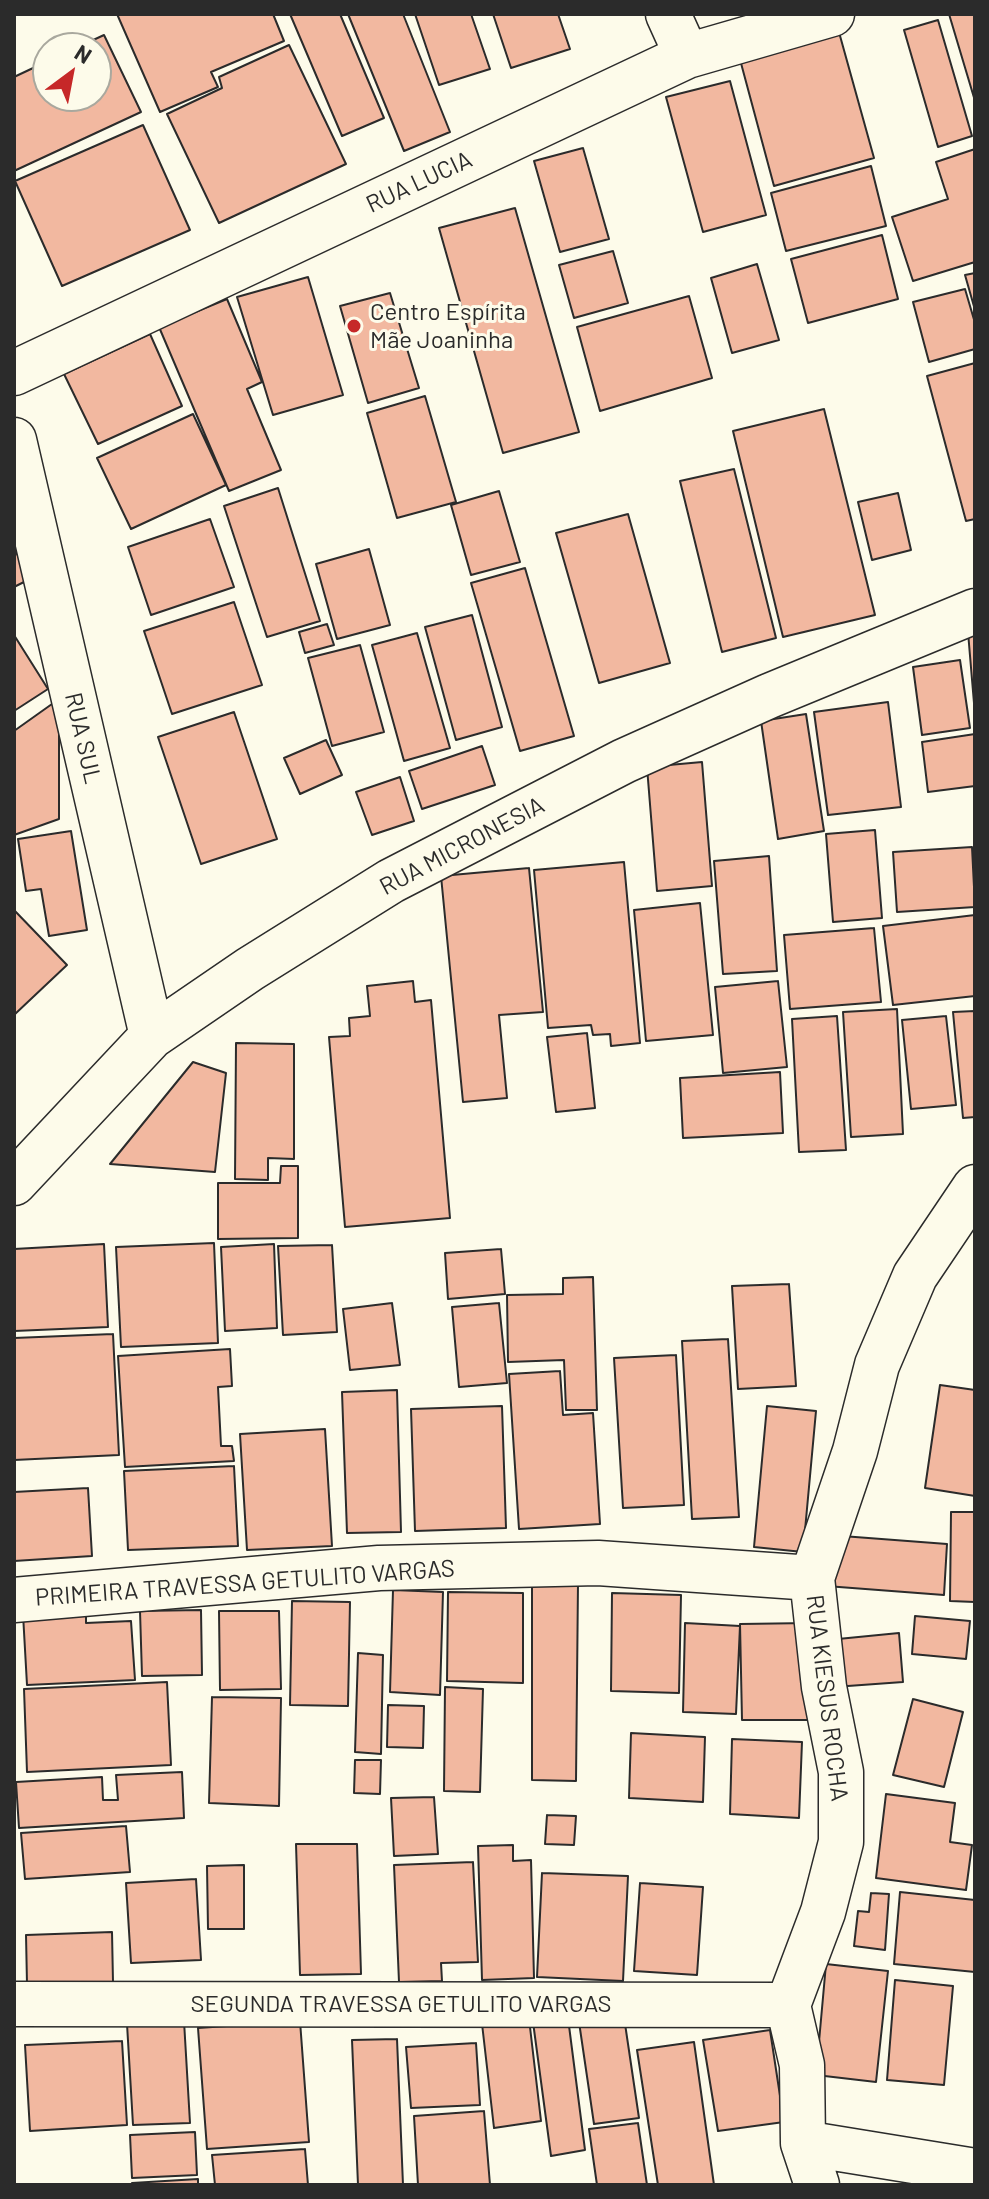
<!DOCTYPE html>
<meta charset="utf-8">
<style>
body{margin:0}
#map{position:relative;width:989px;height:2199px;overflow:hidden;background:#fdfbea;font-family:Barlow,sans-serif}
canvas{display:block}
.frame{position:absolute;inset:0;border:16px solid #2b2b2b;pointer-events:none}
.north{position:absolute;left:32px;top:32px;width:80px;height:80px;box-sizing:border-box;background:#fdfbea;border:2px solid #a9a89e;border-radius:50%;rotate:32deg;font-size:22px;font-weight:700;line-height:32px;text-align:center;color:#2b2b2b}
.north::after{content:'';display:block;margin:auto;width:28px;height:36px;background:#c62828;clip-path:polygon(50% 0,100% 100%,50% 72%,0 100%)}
</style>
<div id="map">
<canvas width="989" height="2199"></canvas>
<div class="frame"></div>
<div class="north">N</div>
</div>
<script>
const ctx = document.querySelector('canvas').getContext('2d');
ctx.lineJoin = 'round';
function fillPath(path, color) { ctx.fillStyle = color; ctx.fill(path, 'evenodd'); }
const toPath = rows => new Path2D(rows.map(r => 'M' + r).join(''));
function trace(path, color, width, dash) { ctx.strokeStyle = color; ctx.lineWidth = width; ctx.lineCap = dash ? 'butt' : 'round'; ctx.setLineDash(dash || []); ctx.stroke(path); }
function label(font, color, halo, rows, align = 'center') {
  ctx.font = font + ' Barlow,sans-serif'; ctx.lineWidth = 6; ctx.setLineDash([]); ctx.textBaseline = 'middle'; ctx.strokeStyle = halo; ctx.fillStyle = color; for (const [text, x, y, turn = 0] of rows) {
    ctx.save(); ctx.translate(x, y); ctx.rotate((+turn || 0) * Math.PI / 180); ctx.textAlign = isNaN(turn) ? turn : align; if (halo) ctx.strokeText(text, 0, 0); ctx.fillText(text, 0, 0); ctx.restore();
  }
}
const building = toPath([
 [117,14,273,14,284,41,211,72,218,87,160,112,117,14],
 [290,14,340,14,384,118,342,136,290,14],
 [348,14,403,14,450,132,404,151,348,14],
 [415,14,471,14,490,69,439,85,415,14],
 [493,14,558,14,570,49,511,68,493,14],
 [949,14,975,14,975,101,949,14],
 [938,20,972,136,938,147,904,30,938,20],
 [837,25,874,158,774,186,738,52,837,25],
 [104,35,141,112,14,171,14,77,48,61,48,96,96,96,96,48,76,48,104,35],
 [289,45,346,164,219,223,167,114,222,88,219,77,289,45],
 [730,81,766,215,703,232,666,97,730,81],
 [143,125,190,230,62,286,15,181,143,125],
 [583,148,609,239,560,252,534,161,583,148],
 [975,149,975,262,913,281,892,217,948,199,936,162,975,149],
 [871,166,886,226,786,251,771,193,871,166],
 [515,208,579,432,503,453,439,228,515,208],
 [882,235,898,299,808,323,791,259,882,235],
 [613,251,628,303,574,318,559,265,613,251],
 [757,264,779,340,732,353,711,278,757,264],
 [975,273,975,310,965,275,975,273],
 [308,277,343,395,273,415,237,297,308,277],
 [965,289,975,323,975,349,929,362,913,302,965,289],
 [390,293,419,388,368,403,340,306,390,293],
 [689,296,712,378,600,411,577,327,689,296],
 [227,299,262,382,247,389,281,470,229,491,159,327,227,299],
 [150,334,182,406,98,444,64,374,150,334],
 [975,363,975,519,966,521,927,376,975,363],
 [425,396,456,502,397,518,367,413,425,396],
 [824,409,875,615,783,637,733,431,824,409],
 [193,414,226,485,131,529,97,458,193,414],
 [734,469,776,638,722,652,680,481,734,469],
 [278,488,320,621,267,637,224,506,278,488],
 [499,491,520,562,471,575,451,505,499,491],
 [898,493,911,550,872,560,858,502,898,493],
 [628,514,670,663,599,683,556,533,628,514],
 [210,519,234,587,151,615,128,547,210,519],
 [14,548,30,579,14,587,14,548],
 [369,549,390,625,337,639,316,564,369,549],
 [525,568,574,736,520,751,471,583,525,568],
 [234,602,262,685,172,714,144,631,234,602],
 [472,615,502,727,456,740,425,627,472,615],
 [327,624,334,645,305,653,299,632,327,624],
 [975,631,975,715,968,632,975,631],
 [417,633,450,748,404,761,372,645,417,633],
 [14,635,48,689,14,711,14,635],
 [360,645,384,732,332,746,308,658,360,645],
 [960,660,970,728,922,735,913,667,960,660],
 [59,699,59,819,14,835,14,731,59,699],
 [888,702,901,807,828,815,814,712,888,702],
 [234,712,277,839,201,864,158,737,234,712],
 [806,714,824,831,778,839,761,721,806,714],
 [975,734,975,786,928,792,922,742,975,734],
 [326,740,342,775,300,794,284,758,326,740],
 [482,746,495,785,422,809,409,771,482,746],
 [702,762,712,886,657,891,647,767,702,762],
 [400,777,414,821,372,835,356,792,400,777],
 [875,830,882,918,833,922,826,834,875,830],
 [71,831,87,930,49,936,41,889,26,891,18,839,71,831],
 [972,847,975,907,897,912,893,852,972,847],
 [769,856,777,971,723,974,714,861,769,856],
 [624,862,640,1043,611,1046,610,1034,593,1035,591,1025,548,1028,534,870,624,862],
 [529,868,543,1012,499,1015,507,1098,463,1102,441,876,529,868],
 [700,903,713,1035,646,1041,634,910,700,903],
 [14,910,67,965,14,1015,14,910],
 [975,915,975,996,893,1005,883,926,975,915],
 [874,928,881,1002,790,1009,784,935,874,928],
 [413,981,415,1002,431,1000,450,1218,345,1227,329,1037,350,1036,349,1018,370,1016,367,986,413,981],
 [778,981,787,1067,723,1073,715,987,778,981],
 [897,1009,903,1134,851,1137,843,1012,897,1009],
 [975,1011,975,1117,963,1118,953,1012,975,1011],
 [837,1016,846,1150,799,1152,792,1019,837,1016],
 [946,1016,956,1105,911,1109,902,1020,946,1016],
 [587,1033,595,1108,556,1112,547,1037,587,1033],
 [236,1043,294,1044,294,1159,268,1158,268,1180,235,1179,236,1043],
 [193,1062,226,1073,215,1172,110,1164,193,1062],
 [780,1072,783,1133,683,1138,680,1078,780,1072],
 [281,1166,298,1166,298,1238,218,1239,218,1183,280,1183,281,1166],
 [214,1243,218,1343,121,1347,116,1247,214,1243],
 [104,1244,108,1327,14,1331,14,1249,104,1244],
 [274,1244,277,1328,225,1331,221,1247,274,1244],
 [332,1245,337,1332,283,1335,278,1246,332,1245],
 [501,1249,505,1294,448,1299,445,1253,501,1249],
 [593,1277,597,1410,566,1410,564,1360,508,1362,507,1295,563,1294,563,1278,593,1277],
 [789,1284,796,1386,738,1389,732,1286,789,1284],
 [392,1303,400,1365,350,1370,343,1309,392,1303],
 [499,1303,507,1383,459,1387,452,1307,499,1303],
 [113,1334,119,1455,14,1460,14,1338,113,1334],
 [728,1339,739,1517,692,1519,682,1341,728,1339],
 [230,1349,232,1386,218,1387,221,1446,232,1446,234,1461,125,1467,118,1356,230,1349],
 [676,1355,684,1505,623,1508,614,1358,676,1355],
 [560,1371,563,1415,593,1413,600,1524,519,1529,509,1374,560,1371],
 [940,1385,975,1390,975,1496,925,1488,940,1385],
 [397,1390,401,1532,347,1533,342,1392,397,1390],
 [502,1406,506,1528,415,1531,411,1409,502,1406],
 [767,1406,816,1411,803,1552,754,1547,767,1406],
 [325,1429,332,1546,247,1550,240,1434,325,1429],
 [234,1466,238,1546,128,1550,124,1471,234,1466],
 [88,1488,92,1556,14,1561,14,1492,88,1488],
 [951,1512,975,1512,975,1602,950,1601,951,1512],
 [829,1535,947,1544,944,1595,826,1586,829,1535],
 [532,1582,578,1583,576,1781,532,1780,532,1582],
 [393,1590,443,1592,440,1695,390,1692,393,1590],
 [448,1592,523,1593,523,1683,447,1681,448,1592],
 [612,1593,681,1595,679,1693,611,1691,612,1593],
 [292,1601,350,1602,348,1706,290,1705,292,1601],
 [201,1610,202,1675,142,1676,140,1611,201,1610],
 [219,1611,279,1611,281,1689,220,1690,219,1611],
 [86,1612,86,1623,131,1621,135,1680,27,1685,23,1614,86,1612],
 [915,1616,970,1621,966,1659,912,1654,915,1616],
 [685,1623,740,1626,736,1714,683,1712,685,1623],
 [810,1623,811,1720,742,1720,740,1624,810,1623],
 [899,1633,903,1682,834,1687,838,1639,899,1633],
 [358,1653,383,1655,381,1754,355,1752,358,1653],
 [167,1682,171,1765,27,1772,24,1689,167,1682],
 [445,1687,483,1689,480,1792,444,1791,445,1687],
 [212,1697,281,1698,279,1806,209,1803,212,1697],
 [913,1699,963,1712,944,1787,893,1775,913,1699],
 [388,1705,424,1706,423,1748,387,1747,388,1705],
 [631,1733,705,1737,703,1802,629,1798,631,1733],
 [732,1739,802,1742,799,1818,730,1814,732,1739],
 [355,1760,381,1760,380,1794,354,1793,355,1760],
 [182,1772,184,1818,19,1828,16,1782,102,1777,103,1800,118,1800,116,1775,182,1772],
 [886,1794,955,1803,950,1842,972,1845,966,1890,876,1878,886,1794],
 [434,1797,438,1854,394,1856,391,1798,434,1797],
 [547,1815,576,1816,574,1845,545,1844,547,1815],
 [126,1826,130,1872,25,1879,21,1833,126,1826],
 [296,1844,357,1844,361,1974,300,1975,296,1844],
 [513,1845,513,1861,531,1860,534,1978,482,1980,478,1846,513,1845],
 [473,1862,478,1962,441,1963,442,1981,399,1982,394,1865,473,1862],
 [244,1865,244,1929,208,1929,207,1866,244,1865],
 [542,1873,628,1876,623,1981,537,1977,542,1873],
 [196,1879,201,1960,131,1963,126,1883,196,1879],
 [640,1883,703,1887,697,1975,634,1971,640,1883],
 [900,1892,975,1900,975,1972,894,1964,900,1892],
 [871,1893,889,1894,885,1950,854,1946,858,1911,869,1912,871,1893],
 [112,1932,113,1982,27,1984,26,1935,112,1932],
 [826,1964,888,1971,876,2082,816,2075,826,1964],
 [895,1980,953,1986,944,2085,887,2080,895,1980],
 [528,2010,541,2121,494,2128,481,2015,528,2010],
 [624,2017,639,2118,594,2124,579,2022,624,2017],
 [568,2018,585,2150,551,2156,533,2022,568,2018],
 [184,2021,190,2123,133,2125,127,2024,184,2021],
 [300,2021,309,2142,207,2149,198,2028,300,2021],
 [770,2030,784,2122,718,2131,703,2040,770,2030],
 [397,2039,403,2185,358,2185,352,2040,397,2039],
 [122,2041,127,2125,30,2131,25,2045,122,2041],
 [694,2042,714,2185,658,2185,637,2050,694,2042],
 [476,2043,480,2105,411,2108,406,2047,476,2043],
 [484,2111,490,2185,418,2185,414,2116,484,2111],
 [638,2123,647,2185,597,2185,589,2129,638,2123],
 [195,2132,197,2175,132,2178,130,2135,195,2132],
 [305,2149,308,2185,215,2185,212,2155,305,2149],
 [198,2179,198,2185,132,2185,132,2183,198,2179]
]);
fillPath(building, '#f2b8a0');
trace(building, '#2b2b2b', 2);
const minor = toPath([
 [668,14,687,56],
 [14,373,687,56,832,14],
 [14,440,152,1036],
 [14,1183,152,1036,250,969,391,881,624,761,769,696,975,611],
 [14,1600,379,1568,598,1563,812,1578],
 [14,2004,788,2005],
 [803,2143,975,2171],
 [817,2185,803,2143,802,2065,788,2005,823,1912,841,1842,841,1772,824,1687,812,1578,855,1451,877,1365,915,1276,975,1187]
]);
trace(minor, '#2b2b2b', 47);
trace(minor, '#fdfbea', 44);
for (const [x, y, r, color] of [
 [354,326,8,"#c62828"]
]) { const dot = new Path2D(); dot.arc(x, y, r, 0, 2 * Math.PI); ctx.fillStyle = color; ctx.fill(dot); trace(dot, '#fdfbea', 3); }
label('24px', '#2b2b2b', '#fdfbea', [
 ["RUA LUCIA",419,182,-25],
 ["RUA SUL",83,738,77],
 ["RUA MICRONESIA",462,846,-28],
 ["PRIMEIRA TRAVESSA GETULITO VARGAS",245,1583,-4],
 ["RUA KIESUS ROCHA",827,1698,83],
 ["SEGUNDA TRAVESSA GETULITO VARGAS",401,2004]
]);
label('24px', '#2b2b2b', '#fdfbea', [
 ["Centro Espírita",370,312],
 ["Mãe Joaninha",370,340]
], 'left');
</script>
